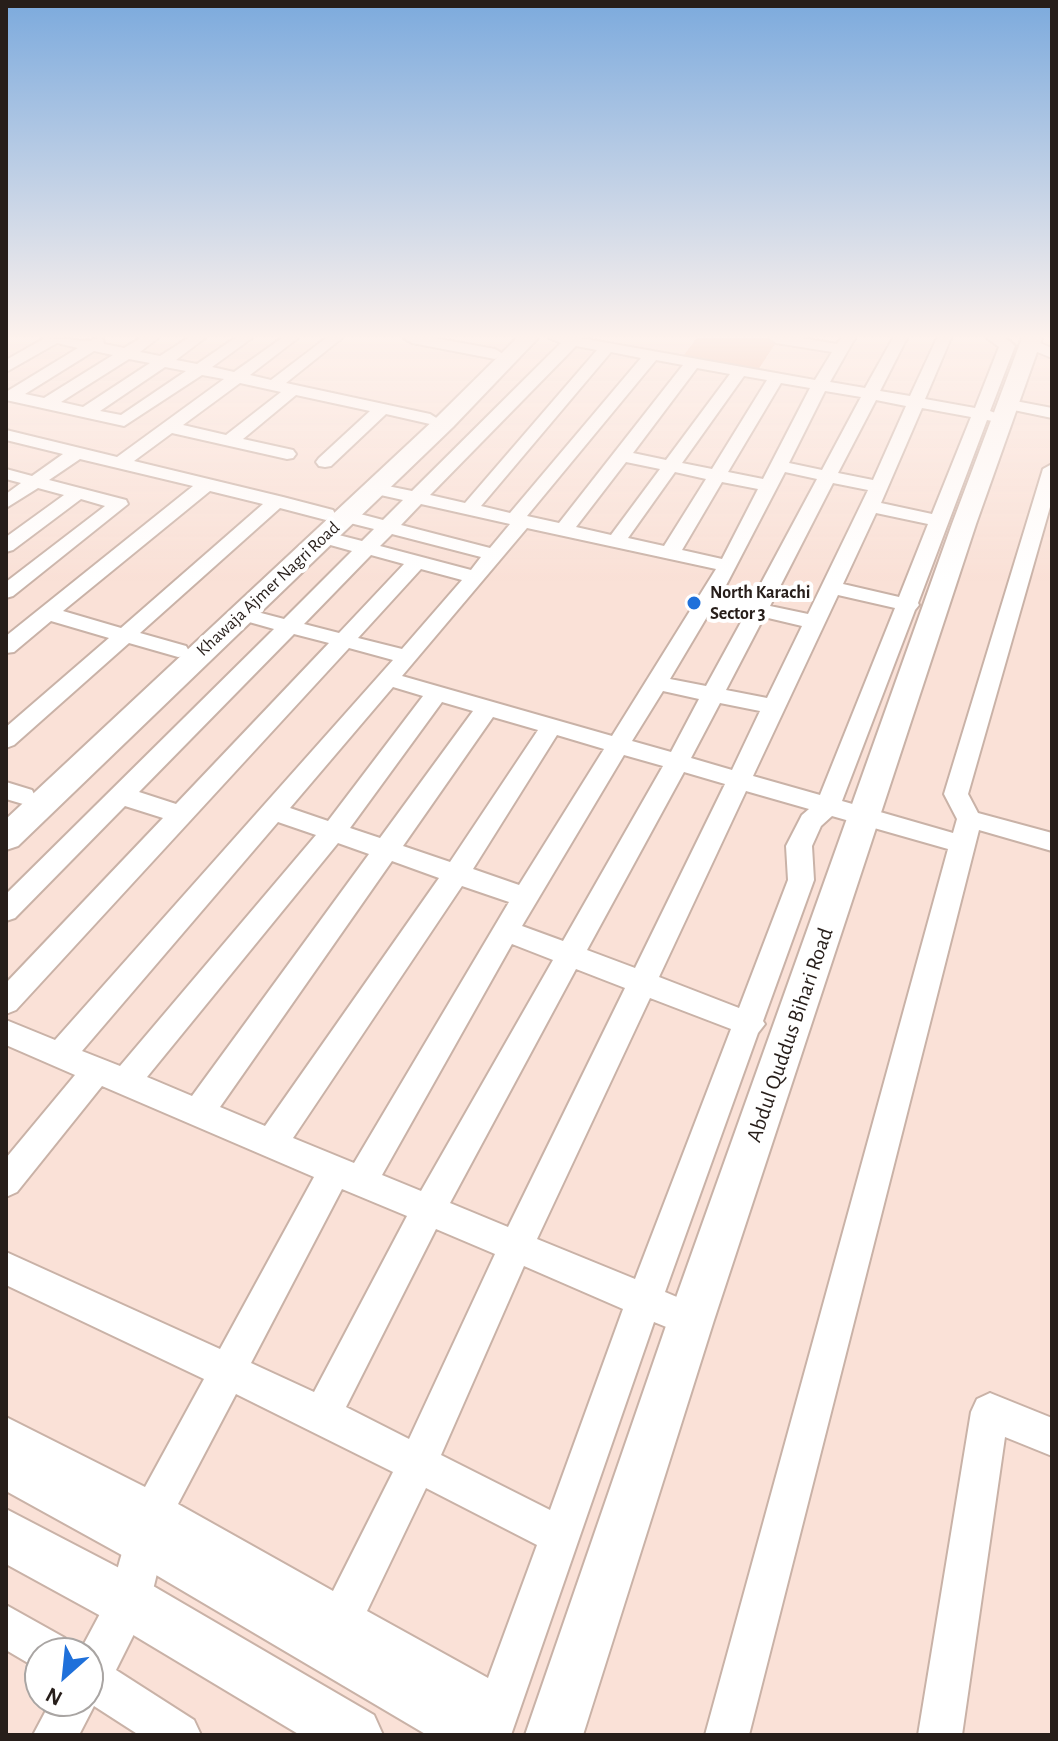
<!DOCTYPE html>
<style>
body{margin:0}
#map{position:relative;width:1058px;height:1741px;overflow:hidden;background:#fae1d7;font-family:"Alegreya Sans",sans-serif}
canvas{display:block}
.frame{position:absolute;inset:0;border:8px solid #271e1a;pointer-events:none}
.north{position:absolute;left:24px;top:1637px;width:80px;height:80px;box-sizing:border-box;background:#fff;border:2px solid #a9a5a3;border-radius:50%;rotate:207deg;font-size:22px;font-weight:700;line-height:32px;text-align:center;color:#271e1a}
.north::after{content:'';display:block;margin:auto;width:28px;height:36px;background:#1f70da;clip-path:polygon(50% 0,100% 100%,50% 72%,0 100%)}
</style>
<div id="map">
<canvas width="1058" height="1741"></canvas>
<div class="frame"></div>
<div class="north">N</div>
</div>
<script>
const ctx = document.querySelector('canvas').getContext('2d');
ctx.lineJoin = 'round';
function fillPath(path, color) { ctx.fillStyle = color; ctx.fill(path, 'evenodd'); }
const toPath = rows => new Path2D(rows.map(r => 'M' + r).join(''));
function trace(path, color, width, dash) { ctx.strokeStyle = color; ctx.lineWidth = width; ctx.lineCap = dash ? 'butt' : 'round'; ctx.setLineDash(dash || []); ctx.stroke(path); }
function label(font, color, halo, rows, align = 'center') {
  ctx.font = font + ' "Alegreya Sans",sans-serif'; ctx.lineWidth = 8; ctx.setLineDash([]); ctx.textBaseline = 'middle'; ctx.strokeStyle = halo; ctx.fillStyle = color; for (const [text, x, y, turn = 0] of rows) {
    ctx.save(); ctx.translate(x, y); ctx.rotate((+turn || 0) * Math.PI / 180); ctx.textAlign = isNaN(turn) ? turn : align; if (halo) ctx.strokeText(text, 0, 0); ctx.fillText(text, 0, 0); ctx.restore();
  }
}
fillPath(toPath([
 [697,338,779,338,756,373,680,360]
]), '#efb397');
const minor = toPath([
 [45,338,89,341,99,338,103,339,104,344,124,348,141,338,158,338,140,352,160,356,188,338,205,338,176,360,197,364,235,338,252,338,212,367,234,372,282,338,298,338,250,375,271,380,326,338,342,338,286,383,430,414,438,419,430,424,386,414,331,466,325,467,319,466,316,462,319,458,370,411,296,395,243,439,293,450,296,454,293,458,287,459,172,433,134,461,283,497,333,510,335,514,326,520,280,508,140,633,186,646,189,651,186,656,178,657,129,643,14,745,6,748,6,727,109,638,51,621,14,652,6,653,6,636,193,486,80,459,49,480,126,500,128,504,13,596,6,598,6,582,105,506,81,499,13,550,6,552,6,537,64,495,38,488,6,508,6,494,21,483,6,479,6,469,32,476,63,454,6,440,6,430,117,457,224,379,202,375,124,426,6,400,6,392,78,348,57,343,6,372,6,360,45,338],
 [94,351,113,355,44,398,25,394,94,351],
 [129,359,150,363,83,407,61,402,129,359],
 [165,367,186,371,121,415,100,411,165,367],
 [240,383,281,392,226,435,183,425,240,383],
 [210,491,263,504,121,628,63,611,210,491],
 [404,338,434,338,495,349,503,354,495,359,412,343,404,338],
 [549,338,580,338,815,380,832,352,776,343,769,338,801,338,837,344,841,338,855,338,830,382,865,388,893,338,907,338,880,391,910,396,937,338,951,338,925,399,975,408,999,347,987,338,1005,338,1012,343,1015,346,990,411,1006,417,998,422,987,420,918,603,919,605,915,610,842,801,953,833,957,819,944,794,1043,469,1052,464,1052,500,968,794,978,813,1052,833,1052,851,979,830,749,1735,705,1735,948,849,832,816,821,826,812,846,814,880,763,1021,765,1024,758,1033,665,1292,703,1308,709,1320,703,1332,691,1337,654,1322,511,1735,467,1735,473,1718,350,1647,343,1661,328,1667,313,1661,307,1646,315,1627,165,1541,150,1602,116,1670,194,1720,201,1735,139,1735,94,1706,79,1735,33,1735,51,1701,88,1701,88,1653,79,1653,110,1595,131,1521,6,1456,6,1417,145,1487,204,1379,6,1285,6,1252,220,1349,314,1177,102,1086,17,1192,6,1197,6,1158,75,1075,6,1045,6,1020,55,1040,393,660,349,648,16,1010,6,1014,6,983,163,818,125,806,15,918,6,921,6,894,274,629,235,618,232,614,235,610,242,608,284,619,352,551,316,541,313,537,316,533,323,531,362,541,374,529,338,520,336,516,338,512,345,510,383,520,403,500,367,492,364,488,367,484,373,483,412,491,561,343,549,338],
 [576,346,597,350,465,503,430,495,576,346],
 [611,352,641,358,510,513,481,506,611,352],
 [656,360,683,365,559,523,527,516,656,360],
 [697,368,730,374,666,460,633,453,697,368],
 [744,376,767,380,712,469,682,463,744,376],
 [781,383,810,388,763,479,728,472,781,383],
 [825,391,861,397,822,470,789,463,825,391],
 [876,400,906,406,873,480,838,473,876,400],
 [922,408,971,417,932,514,881,503,922,408],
 [626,462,660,469,611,535,576,527,626,462],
 [675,472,706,479,664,546,628,538,675,472],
 [785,472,817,479,751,602,721,595,785,472],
 [722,482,758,489,722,559,682,550,722,482],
 [833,483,868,490,808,614,770,606,833,483],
 [421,504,510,524,490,548,401,525,421,504],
 [876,513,928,524,899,597,843,584,876,513],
 [527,528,716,569,612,736,402,676,527,528],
 [392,534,481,557,471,570,380,546,392,534],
 [371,555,404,564,339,633,304,624,371,555],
 [421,569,462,580,402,649,358,638,421,569],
 [838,595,895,608,820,795,753,776,838,595],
 [714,605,746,613,706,686,670,679,714,605],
 [764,617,802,626,767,698,726,690,764,617],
 [294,634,329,643,176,804,139,792,294,634],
 [393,687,423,696,328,821,290,808,393,687],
 [663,691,699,699,671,752,632,741,663,691],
 [442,702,473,711,380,838,350,828,442,702],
 [720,703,760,711,732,770,691,758,720,703],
 [493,717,538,730,450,862,403,846,493,717],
 [557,735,604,749,519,885,473,869,557,735],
 [624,755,663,766,563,941,522,926,624,755],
 [684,772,725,784,635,968,587,950,684,772],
 [746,791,809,809,802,815,786,846,788,880,739,1008,659,977,746,791],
 [278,822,316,835,120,1066,82,1051,278,822],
 [338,843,369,854,192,1096,147,1077,338,843],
 [392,861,439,878,265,1126,220,1107,392,861],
 [462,886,509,902,354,1163,293,1138,462,886],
 [512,944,553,960,421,1191,382,1175,512,944],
 [576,969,625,988,508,1227,450,1203,576,969],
 [650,998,731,1029,635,1279,537,1239,650,998],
 [342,1189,407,1216,314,1392,251,1363,342,1189],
 [436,1229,495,1254,409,1439,346,1407,436,1229],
 [524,1266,623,1309,550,1510,441,1455,524,1266],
 [236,1394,393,1472,333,1591,178,1504,236,1394],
 [426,1488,537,1545,488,1678,367,1611,426,1488],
 [1030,339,1052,348,1052,358,1025,347,1025,341,1030,339],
 [1010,400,1052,408,1052,418,1004,408,1002,405,1010,400],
 [6,782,32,790,35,796,32,802,23,804,6,799,6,782],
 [990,1393,1052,1418,1052,1456,1005,1437,962,1735,918,1735,971,1412,977,1399,990,1393],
 [6,1605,65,1638,71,1653,40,1653,40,1670,6,1650,6,1605]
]);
const major = toPath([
 [517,338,538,338,453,427,18,846,6,850,6,819,437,417,517,338],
 [1022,338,1042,338,976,524,714,1320,583,1735,525,1735,668,1320,952,524,1022,338],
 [6,1439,165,1523,502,1715,511,1735,427,1735,129,1559,6,1491,6,1439],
 [6,1509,148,1583,374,1715,383,1735,300,1735,110,1621,6,1564,6,1509]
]);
trace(minor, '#c9b2a7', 4);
trace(major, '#c9b2a7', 4);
fillPath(minor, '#fff');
fillPath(major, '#fff');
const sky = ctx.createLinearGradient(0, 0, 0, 581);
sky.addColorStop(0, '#7caadd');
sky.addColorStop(0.58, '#fdf2ed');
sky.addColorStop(1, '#fdf2ed00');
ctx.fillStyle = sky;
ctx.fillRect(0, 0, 1058, 581);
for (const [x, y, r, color] of [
 [694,603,8,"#1f70da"]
]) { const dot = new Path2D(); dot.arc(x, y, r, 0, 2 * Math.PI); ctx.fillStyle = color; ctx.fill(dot); trace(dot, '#fff', 3); }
label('18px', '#271e1a', '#fff', [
 ["Khawaja Ajmer Nagri Road",268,589,-43]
]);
label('bold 18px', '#271e1a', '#fff', [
 ["North Karachi",710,593],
 ["Sector 3",710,614]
], 'left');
label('22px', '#271e1a', '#fff', [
 ["Abdul Quddus Bihari Road",790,1035,-71]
]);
</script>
